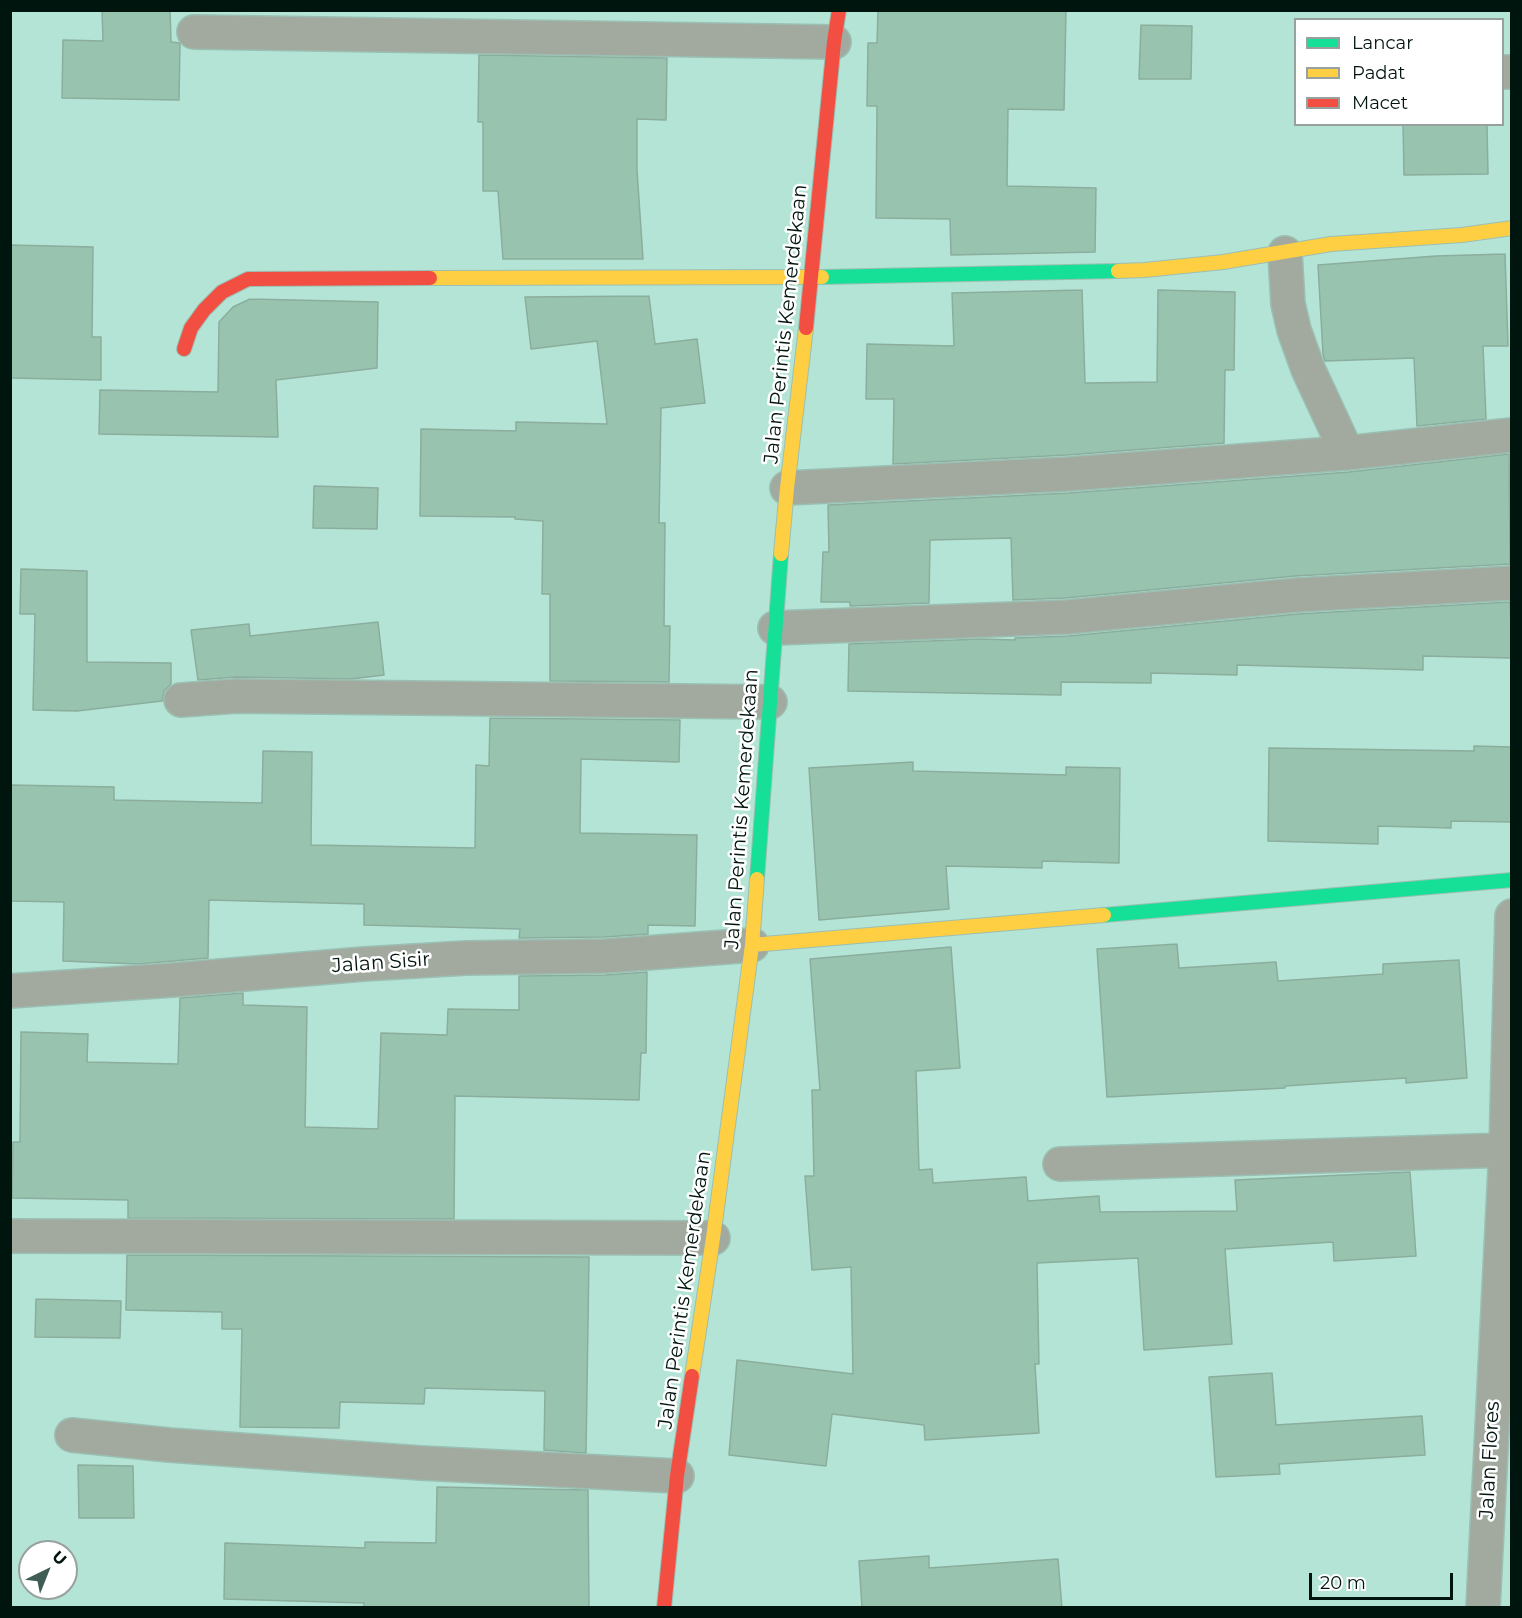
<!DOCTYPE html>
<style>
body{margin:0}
#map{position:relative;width:1522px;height:1618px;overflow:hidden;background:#b4e4d5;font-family:Montserrat,sans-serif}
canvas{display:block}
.frame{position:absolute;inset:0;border:12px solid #00150e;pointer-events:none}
.legend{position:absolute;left:1294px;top:18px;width:210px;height:108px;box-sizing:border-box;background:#fff;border:2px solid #99a19f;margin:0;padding:8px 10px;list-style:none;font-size:18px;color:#00150e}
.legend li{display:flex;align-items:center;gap:12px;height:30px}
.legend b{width:30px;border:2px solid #99a19f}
.north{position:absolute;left:18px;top:1540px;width:60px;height:60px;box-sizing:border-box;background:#fff;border:2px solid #99a19f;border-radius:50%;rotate:43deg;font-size:16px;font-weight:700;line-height:24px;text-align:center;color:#00150e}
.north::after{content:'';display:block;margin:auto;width:21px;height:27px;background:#3f5d54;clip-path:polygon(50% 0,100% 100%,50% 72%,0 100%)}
.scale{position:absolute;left:1309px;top:1573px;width:144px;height:27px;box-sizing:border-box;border:3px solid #00150e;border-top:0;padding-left:8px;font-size:18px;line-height:21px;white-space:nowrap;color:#00150e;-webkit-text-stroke:4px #fff;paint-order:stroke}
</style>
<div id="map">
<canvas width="1522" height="1618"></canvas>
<div class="frame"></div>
<ul class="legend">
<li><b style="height:8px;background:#16e098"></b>Lancar</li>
<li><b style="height:8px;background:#ffcf43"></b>Padat</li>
<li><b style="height:8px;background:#f24e42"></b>Macet</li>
</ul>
<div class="north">U</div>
<div class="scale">20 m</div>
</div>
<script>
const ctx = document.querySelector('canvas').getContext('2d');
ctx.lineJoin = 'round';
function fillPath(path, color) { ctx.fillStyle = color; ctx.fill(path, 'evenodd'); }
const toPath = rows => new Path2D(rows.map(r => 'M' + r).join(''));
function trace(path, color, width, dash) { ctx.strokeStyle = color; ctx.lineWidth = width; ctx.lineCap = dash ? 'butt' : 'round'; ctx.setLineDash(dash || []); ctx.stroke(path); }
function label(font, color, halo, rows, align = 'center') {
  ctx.font = font + ' Montserrat,sans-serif'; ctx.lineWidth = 5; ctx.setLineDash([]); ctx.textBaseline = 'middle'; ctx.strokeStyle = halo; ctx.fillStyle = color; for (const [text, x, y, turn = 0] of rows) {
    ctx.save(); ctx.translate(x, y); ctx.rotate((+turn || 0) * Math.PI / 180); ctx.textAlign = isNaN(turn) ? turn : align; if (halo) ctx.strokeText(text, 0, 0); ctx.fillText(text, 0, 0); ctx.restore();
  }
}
const building = toPath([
 [102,10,170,10,171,42,180,43,179,100,62,98,63,40,103,41,102,10],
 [878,10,1066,10,1064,110,1008,109,1007,186,1096,188,1095,252,951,255,950,219,876,218,877,106,867,106,868,43,877,43,878,10],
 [1141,25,1192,26,1191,79,1139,79,1141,25],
 [479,55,667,58,666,120,637,119,637,170,643,259,503,259,498,191,483,191,483,122,478,122,479,55],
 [1403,124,1487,124,1488,174,1404,175,1403,124],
 [10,245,93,247,92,337,101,337,101,380,10,378,10,245],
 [1505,254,1508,346,1483,346,1486,419,1417,426,1414,358,1325,361,1323,354,1318,265,1436,256,1505,254],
 [1082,290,1085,383,1157,382,1158,290,1235,292,1234,370,1225,370,1224,443,1067,455,893,464,894,399,866,399,867,344,954,346,952,293,1082,290],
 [649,296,655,344,697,339,705,403,661,408,659,523,665,523,664,626,670,626,669,682,550,681,550,594,542,594,543,521,515,519,515,517,420,516,421,429,516,431,516,422,607,424,597,341,531,349,525,297,649,296],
 [250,299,378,302,377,368,276,380,278,437,99,434,100,390,218,392,219,322,233,307,250,299],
 [1509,454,1510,564,1295,576,1066,598,1013,600,1011,538,930,540,929,603,850,606,850,602,821,602,823,552,829,552,828,505,1069,493,1349,472,1509,454],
 [314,486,378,488,377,529,313,528,314,486],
 [21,569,87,571,87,662,171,663,171,684,164,691,162,701,77,711,33,710,35,614,20,614,21,569],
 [1510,602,1512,658,1423,656,1423,670,1237,665,1237,675,1151,673,1151,683,1061,682,1061,695,848,691,849,644,981,639,1015,640,1015,638,1069,636,1298,614,1510,602],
 [378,622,384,675,351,679,236,677,198,680,191,630,249,624,250,636,378,622],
 [490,718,680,720,679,762,581,759,580,833,697,835,695,926,648,925,648,934,605,937,519,938,520,929,364,925,364,904,209,900,208,958,138,964,63,961,64,902,10,901,10,785,114,787,114,800,262,803,263,751,312,752,311,845,475,848,476,765,489,766,490,718],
 [1474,746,1512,747,1512,822,1451,821,1451,828,1378,826,1378,844,1268,841,1269,748,1474,751,1474,746],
 [913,762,913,771,1066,775,1066,767,1120,768,1119,863,1042,861,1042,868,946,866,949,909,819,920,809,768,913,762],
 [1177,944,1179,968,1276,962,1278,981,1383,974,1383,964,1459,960,1467,1078,1406,1083,1406,1078,1285,1086,1285,1088,1107,1097,1097,949,1177,944],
 [951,947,960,1068,916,1071,919,1170,932,1169,933,1183,1026,1177,1028,1201,1099,1196,1100,1212,1237,1211,1235,1180,1410,1172,1416,1256,1334,1261,1333,1242,1225,1249,1232,1344,1144,1350,1138,1258,1037,1263,1039,1364,1035,1364,1039,1433,925,1440,924,1425,832,1414,826,1466,729,1455,737,1360,853,1374,851,1267,812,1270,805,1176,814,1176,812,1090,820,1090,810,959,951,947],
 [647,972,646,1053,641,1053,639,1100,455,1096,454,1219,128,1218,128,1200,12,1198,13,1142,20,1142,21,1032,88,1034,87,1062,178,1064,180,998,243,993,243,1005,307,1007,305,1127,378,1129,381,1033,447,1035,448,1009,519,1010,519,976,606,975,647,972],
 [127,1255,589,1257,586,1453,544,1450,545,1391,425,1388,424,1404,340,1402,339,1428,240,1427,242,1329,222,1329,222,1312,126,1310,127,1255],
 [36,1299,121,1301,120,1338,35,1337,36,1299],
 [1272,1373,1276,1425,1422,1416,1425,1455,1279,1464,1280,1474,1216,1477,1209,1377,1272,1373],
 [78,1465,133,1466,134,1518,79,1518,78,1465],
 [437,1487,588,1490,589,1608,364,1608,364,1603,224,1599,225,1543,365,1548,365,1542,436,1543,437,1487],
 [929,1556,929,1568,1058,1559,1062,1608,862,1608,859,1561,929,1556]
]);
fillPath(building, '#98c4af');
trace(building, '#8bad9d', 1.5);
const street = toPath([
 [194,32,834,42],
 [1502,72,1512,72],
 [1285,253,1288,304,1294,330,1308,369,1347,453],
 [787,488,1068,474,1347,453,1512,435],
 [775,628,1067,617,1297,595,1512,583],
 [181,700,236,696,770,702],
 [10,991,173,980,364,964,466,958,606,956,752,945],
 [1060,1164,1506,1150],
 [10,1236,713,1238],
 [72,1435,169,1445,421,1463,677,1476],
 [1483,1608,1506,1150,1512,916]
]);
const fast = toPath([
 [822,277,1118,271],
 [757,879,781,554],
 [1104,915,1512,880]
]);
const slow = toPath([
 [1118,271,1145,270,1223,262,1331,244,1462,235,1512,228],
 [430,278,822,277],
 [781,554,787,488,806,328],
 [752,945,1104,915],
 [692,1376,713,1238,752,945,757,879]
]);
const jam = toPath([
 [806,328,834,42,839,10],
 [184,349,191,328,204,310,222,292,248,279,430,278],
 [664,1608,677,1476,692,1376]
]);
trace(street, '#9bbfb3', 36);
trace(fast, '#9bbfb3', 16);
trace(slow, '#9bbfb3', 16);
trace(jam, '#9bbfb3', 16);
trace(street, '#a2aa9f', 33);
trace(fast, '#16e098', 14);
trace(slow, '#ffcf43', 14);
trace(jam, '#f24e42', 14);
label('20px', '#00150e', '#fff', [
 ["Jalan Perintis Kemerdekaan",786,324,-84],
 ["Jalan Perintis Kemerdekaan",742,809,-86],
 ["Jalan Sisir",381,963,-4],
 ["Jalan Perintis Kemerdekaan",685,1290,-82],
 ["Jalan Flores",1490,1460,-87]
]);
</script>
